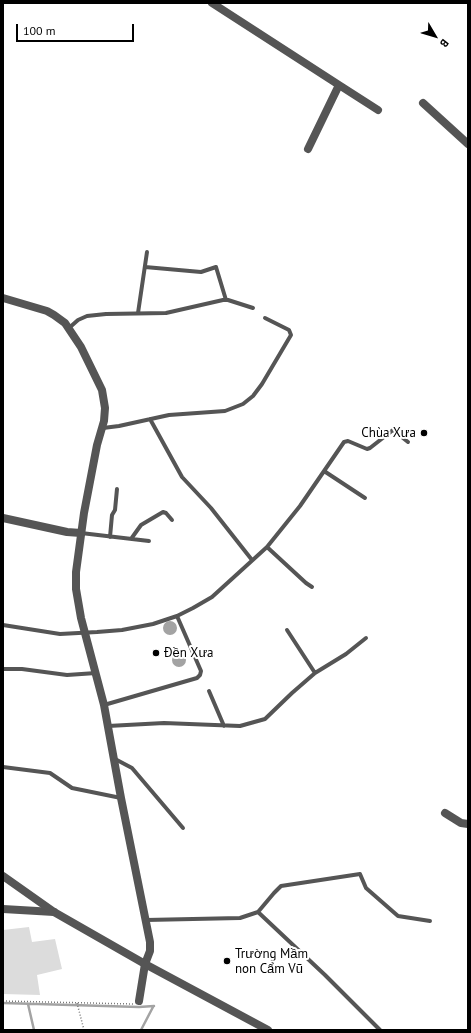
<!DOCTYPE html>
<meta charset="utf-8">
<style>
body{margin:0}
#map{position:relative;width:471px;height:1033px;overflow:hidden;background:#fff;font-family:"PT Sans",sans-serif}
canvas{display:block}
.frame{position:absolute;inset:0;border:4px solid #000;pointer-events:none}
.north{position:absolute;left:415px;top:16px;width:40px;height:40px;-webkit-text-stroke:3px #fff;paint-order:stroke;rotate:128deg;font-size:11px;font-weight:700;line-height:16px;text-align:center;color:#000}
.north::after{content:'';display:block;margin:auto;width:14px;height:18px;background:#000;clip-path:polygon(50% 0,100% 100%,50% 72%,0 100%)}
.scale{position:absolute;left:16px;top:24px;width:118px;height:18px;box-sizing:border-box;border:2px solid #000;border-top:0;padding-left:5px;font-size:12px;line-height:14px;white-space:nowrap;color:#000;-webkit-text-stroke:3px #fff;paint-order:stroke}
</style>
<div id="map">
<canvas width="471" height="1033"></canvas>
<div class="frame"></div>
<div class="north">B</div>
<div class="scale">100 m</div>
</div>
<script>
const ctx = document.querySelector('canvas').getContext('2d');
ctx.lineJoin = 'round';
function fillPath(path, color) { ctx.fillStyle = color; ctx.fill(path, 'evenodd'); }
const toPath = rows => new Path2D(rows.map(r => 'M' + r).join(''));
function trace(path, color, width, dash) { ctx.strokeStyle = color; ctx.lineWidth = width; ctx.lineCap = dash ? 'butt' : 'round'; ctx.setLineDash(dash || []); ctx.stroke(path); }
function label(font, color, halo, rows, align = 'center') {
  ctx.font = font + ' "PT Sans",sans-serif'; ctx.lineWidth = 4; ctx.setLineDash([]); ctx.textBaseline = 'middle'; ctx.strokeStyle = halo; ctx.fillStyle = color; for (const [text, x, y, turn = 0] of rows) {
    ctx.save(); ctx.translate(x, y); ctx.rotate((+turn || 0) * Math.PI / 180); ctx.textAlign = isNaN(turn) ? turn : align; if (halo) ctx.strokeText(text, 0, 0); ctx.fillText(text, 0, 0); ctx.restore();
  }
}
fillPath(toPath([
 [29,927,32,942,55,939,62,969,37,975,40,995,3,994,3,930]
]), '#dcdcdc');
fillPath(toPath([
 '163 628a7 7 0 1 1 14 0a7 7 0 1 1-14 0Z',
 '172 660a7 7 0 1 1 14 0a7 7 0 1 1-14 0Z'
]), '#a3a3a3');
trace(toPath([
 [3,1003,139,1007,154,1006],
 [28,1004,34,1030],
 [141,1030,153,1007]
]), '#a3a3a3', 2.5);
trace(toPath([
 [3,1001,133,1004],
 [77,1003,84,1030]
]), '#777', 1.5, [1, 2]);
trace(toPath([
 [145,267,201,272,216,267,226,300],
 [138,313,147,252],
 [69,328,78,320,87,316,106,314,166,313,223,300,228,300,253,308],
 [150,419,182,477,211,508,252,560],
 [103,428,119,426,169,415,225,411,243,404,253,396,262,384,291,335,289,330,265,318],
 [324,471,365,498],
 [81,533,149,541],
 [110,537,112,515,115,510,117,489],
 [131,539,141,525,163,512,166,513,172,520],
 [267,547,306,583,312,587],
 [3,625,60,634,97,632,122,630,153,624,177,616,193,608,212,597,267,547,300,506,344,442,348,441,367,449,370,448,393,430,408,442],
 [287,630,315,673],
 [3,669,22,669,67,675,96,673],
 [209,691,224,726],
 [104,705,197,678,200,675,201,671,177,616],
 [108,726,164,723,240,726,265,719,292,693,315,673,346,654,366,638],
 [115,759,132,768,183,828],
 [3,767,50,773,72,788,121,798],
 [258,912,325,975,380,1030],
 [146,920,240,918,258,912,274,893,281,886,360,874,366,888,398,916,430,921]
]), '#555', 4);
trace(toPath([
 [212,3,339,85,308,149],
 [339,85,378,110],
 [423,103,468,144],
 [3,298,47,311,54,315,65,323,81,347,102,390,105,408,104,421,97,445,84,513,76,572,76,589,81,618,104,705,121,798,150,942,150,951,145,964,139,1001],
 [3,518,67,532,81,533],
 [445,813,461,823,468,824],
 [3,909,54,912]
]), '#555', 8);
trace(toPath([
 [3,876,54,912,145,964,268,1030]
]), '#555', 8);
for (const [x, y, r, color] of [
 [424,433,4,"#000"],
 [156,653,4,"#000"],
 [227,961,4,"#000"]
]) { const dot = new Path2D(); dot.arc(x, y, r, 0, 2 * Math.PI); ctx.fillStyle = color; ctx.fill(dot); trace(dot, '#fff', 1.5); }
label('13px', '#000', '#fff', [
 ["Chùa Xưa",416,433,"right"],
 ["Đền Xưa",164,653],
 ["Trường Mầm",235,954],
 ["non Cẩm Vũ",235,969]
], 'left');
</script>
